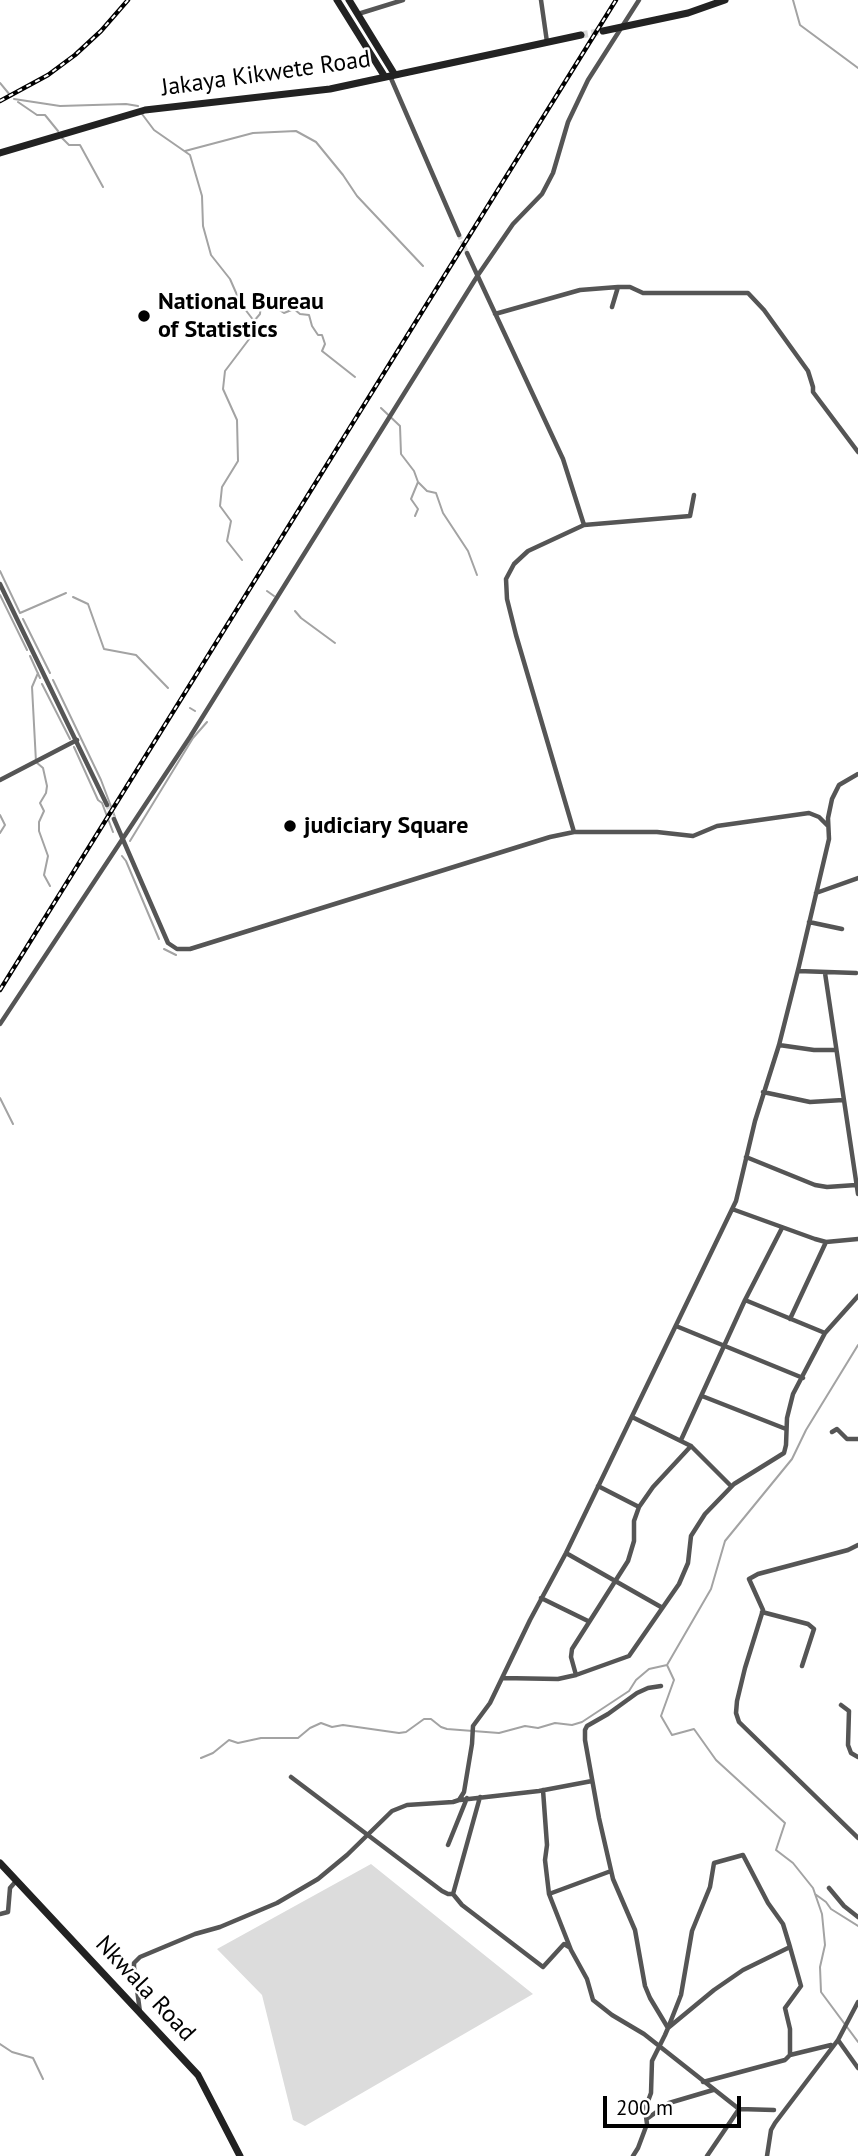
<!DOCTYPE html>
<style>
body{margin:0}
#map{position:relative;width:858px;height:2156px;overflow:hidden;background:#fff;font-family:"PT Sans",sans-serif}
canvas{display:block}
.scale{position:absolute;left:603px;top:2096px;width:138px;height:32px;box-sizing:border-box;border:4px solid #000;border-top:0;padding-left:9px;font-size:21px;line-height:24px;white-space:nowrap;color:#000;-webkit-text-stroke:5px #fff;paint-order:stroke}
</style>
<div id="map">
<canvas width="858" height="2156"></canvas>
<div class="scale">200 m</div>
</div>
<script>
const ctx = document.querySelector('canvas').getContext('2d');
ctx.lineJoin = 'round';
function fillPath(path, color) { ctx.fillStyle = color; ctx.fill(path, 'evenodd'); }
const toPath = rows => new Path2D(rows.map(r => 'M' + r).join(''));
function trace(path, color, width, dash) { ctx.strokeStyle = color; ctx.lineWidth = width; ctx.lineCap = dash ? 'butt' : 'round'; ctx.setLineDash(dash || []); ctx.stroke(path); }
function label(font, color, halo, rows, align = 'center') {
  ctx.font = font + ' "PT Sans",sans-serif'; ctx.lineWidth = 5; ctx.setLineDash([]); ctx.textBaseline = 'middle'; ctx.strokeStyle = halo; ctx.fillStyle = color; for (const [text, x, y, turn = 0] of rows) {
    ctx.save(); ctx.translate(x, y); ctx.rotate((+turn || 0) * Math.PI / 180); ctx.textAlign = isNaN(turn) ? turn : align; if (halo) ctx.strokeText(text, 0, 0); ctx.fillText(text, 0, 0); ctx.restore();
  }
}
fillPath(toPath([
 [371,1864,533,1994,305,2126,293,2120,262,1995,217,1949]
]), '#dcdcdc');
trace(toPath([
 [793,0,800,25,858,68],
 [0,83,10,95],
 [14,99,60,106,126,104,138,106],
 [18,102,37,115,45,115,58,131],
 [142,114,154,130,190,155,202,196,203,226,211,255,230,279,241,304,254,321,253,334,225,371,223,389,237,420,238,461,222,487,220,506,231,521,227,541,242,560],
 [62,138,69,145,80,145,103,187],
 [185,151,253,133,296,131,316,142,343,175,357,196,423,266],
 [254,321,260,314,261,303,269,303,284,313,294,309,300,314,309,315,312,326,318,335,322,335,325,344,322,351,355,377],
 [381,408,400,426,401,454,414,471,418,482,411,499,418,509,415,516],
 [418,482,427,491,436,493,443,513,468,551,477,575],
 [0,571,20,613,66,593],
 [267,591,274,596],
 [0,595,27,650],
 [73,597,88,604,104,649,136,655,168,688],
 [295,611,301,618,335,643],
 [23,619,50,673],
 [30,656,40,678],
 [38,673,32,687,36,762,43,768,47,786,46,793,40,803,44,811,39,822,39,831,48,856,44,875,50,886],
 [53,680,101,780,115,817],
 [42,684,70,739],
 [190,708,195,711],
 [74,747,98,800,102,803,113,832],
 [0,815,5,825,0,833],
 [130,841,193,738,207,722],
 [122,856,126,861,159,939],
 [164,949,176,955],
 [0,1098,13,1124],
 [858,1345,806,1430,792,1459,725,1541,711,1589,667,1665,674,1680,661,1716,672,1735,694,1729,716,1760,785,1823,776,1850,793,1863,813,1888,822,1914,825,1945,820,1967,821,1992,858,2042],
 [201,1758,213,1753,229,1740,238,1743,261,1738,298,1738,310,1728,321,1723,332,1727,343,1725,399,1733,406,1732,424,1719,431,1719,441,1727,447,1729,499,1733,525,1726,538,1728,555,1723,572,1725,582,1722,629,1691,636,1680,649,1669,667,1665],
 [815,1894,826,1902,831,1909,858,1926],
 [0,2044,12,2052,33,2058,43,2079]
]), '#a3a3a3', 2);
trace(toPath([
 [459,235,467,253],
 [107,805,114,819]
]), '#d9d9d9', 4.5, [4.5, 2]);
trace(toPath([
 [581,35,603,31]
]), '#d9d9d9', 7, [7, 3.5]);
trace(toPath([
 [541,0,547,42],
 [358,14,403,0],
 [390,76,459,235],
 [467,253,563,459,584,525,690,516,694,495],
 [618,287,630,287,643,293,748,293,764,310,808,371,813,387,813,392,858,452],
 [495,314,580,290,618,287,612,307],
 [0,584,107,805],
 [0,780,77,740],
 [114,819,168,943,177,949,190,949,550,837,574,832,657,832,693,836,717,826,809,813,819,817,828,826],
 [574,832,516,635,507,599,506,579,514,564,528,551,584,525],
 [816,893,858,878],
 [809,922,842,929],
 [798,971,856,973],
 [825,973,858,1194],
 [0,1024,190,737,478,275,513,224,542,194,553,173,568,122,588,80,639,0],
 [779,1045,814,1050,836,1050],
 [763,1092,810,1102,843,1100],
 [746,1157,815,1185,827,1187,856,1185],
 [732,1209,815,1239,826,1242,858,1239],
 [745,1300,825,1333],
 [790,1319,826,1242],
 [676,1326,803,1378],
 [702,1396,786,1429],
 [632,1417,691,1446,731,1486],
 [832,1432,837,1429,847,1439,858,1439],
 [681,1440,745,1300,782,1228],
 [598,1486,639,1507],
 [858,1545,848,1550,758,1574,749,1579,763,1610,745,1668,737,1701,736,1713,739,1722,858,1838],
 [566,1553,661,1607],
 [541,1598,588,1621],
 [762,1612,808,1624,814,1629,802,1666],
 [576,1675,571,1657,572,1649,628,1561,634,1541,634,1521,639,1507,653,1487,691,1446],
 [502,1678,558,1679,576,1675,629,1656,679,1584,688,1563,691,1536,705,1514,734,1484,784,1453,786,1445,787,1418,793,1394,825,1333,858,1296],
 [841,1705,849,1711,848,1745,851,1753,858,1757],
 [291,1777,442,1891,448,1894,453,1894,462,1905,543,1967,564,1944,569,1947],
 [543,1790,547,1845,545,1860,549,1894,571,1950,587,1979,593,2000,612,2015,644,2034,739,2109],
 [460,1800,539,1791,592,1781],
 [448,1845,467,1798],
 [829,1888,844,1906,858,1917],
 [453,1894,480,1797],
 [549,1894,611,1871],
 [0,1914,8,1912,10,1888,17,1880],
 [790,1947,801,1986,785,2008,790,2029,790,2055],
 [140,2012,134,1967,134,1963,140,1957,195,1934,220,1927,277,1903,318,1879,347,1855,392,1811,407,1805,453,1802,459,1800,464,1792,472,1744,473,1726,490,1703,530,1620,566,1553,736,1201,755,1121,779,1045,799,966,829,839,828,818,832,799,839,785,858,774],
 [838,2040,858,2068],
 [703,2082,785,2060,790,2055,831,2045],
 [648,2118,669,2103,713,2090],
 [633,2156,638,2148,647,2124,645,2109,651,2093,652,2061,665,2035,668,2028,681,1995,692,1931,710,1887,714,1863,743,1855,768,1903,783,1924,790,1947,743,1970,714,1990,668,2028,650,1998,645,1986,635,1930,613,1879,599,1818,585,1740,585,1730,587,1726,608,1714,637,1693,648,1688,661,1686],
 [707,2156,739,2109,774,2110],
 [767,2156,771,2130,775,2123,838,2040,858,2002]
]), '#555', 4.5);
trace(toPath([
 [337,0,385,77],
 [349,0,395,75],
 [603,31,688,13,725,0],
 [0,153,145,110,330,89,581,35],
 [0,1863,198,2075,240,2156]
]), '#222', 7);
const rail = toPath([
 [0,101,48,75,75,55,101,31,128,0],
 [0,990,616,0]
]);
trace(rail, '#000', 4.5);
trace(rail, '#fff', 2, [5]);
for (const [x, y, r, color] of [
 [144,316,7,"#000"],
 [290,826,7,"#000"]
]) { const dot = new Path2D(); dot.arc(x, y, r, 0, 2 * Math.PI); ctx.fillStyle = color; ctx.fill(dot); trace(dot, '#fff', 2.5); }
label('24px', '#000', '#fff', [
 ["Jakaya Kikwete Road",266,74,-8],
 ["Nkwala Road",145,1989,47]
]);
label('bold 24px', '#000', '#fff', [
 ["National Bureau",158,302],
 ["of Statistics",158,330],
 ["judiciary Square",304,826]
], 'left');
</script>
